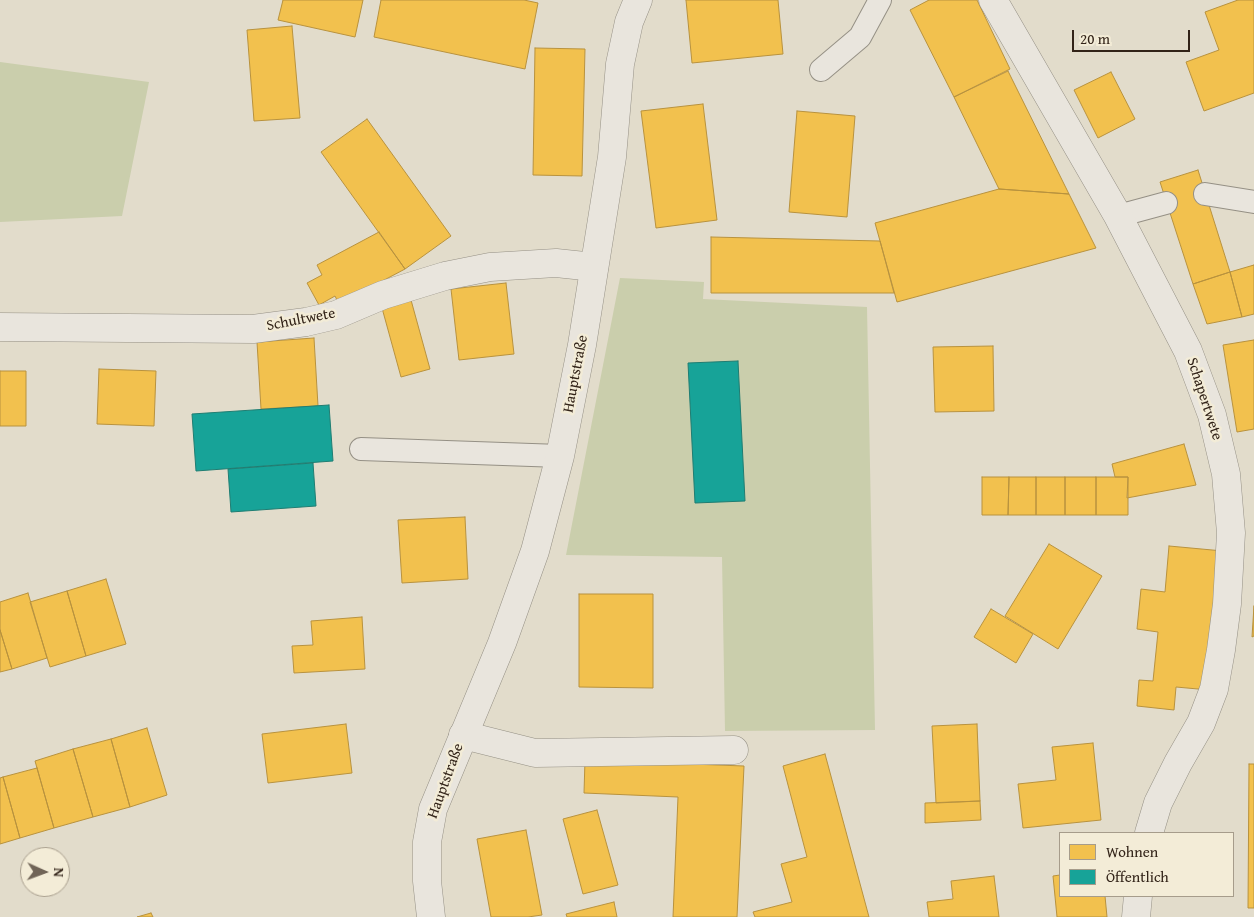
<!DOCTYPE html>
<meta charset="utf-8">
<style>
body{margin:0}
#map{position:relative;width:1254px;height:917px;overflow:hidden;background:#e2dccb;font-family:"Gentium Book Plus",serif}
canvas{display:block}
.legend{position:absolute;left:1059px;top:832px;width:175px;height:65px;box-sizing:border-box;background:#f3ecd7;border:1px solid #a69c8b;margin:0;padding:6px 9px;list-style:none;font-size:15px;color:#322318}
.legend li{display:flex;align-items:center;gap:10px;height:25px}
.legend b{width:25px;border:1px solid #a69c8b}
.north{position:absolute;left:20px;top:847px;width:50px;height:50px;box-sizing:border-box;background:#f3ecd7;border:1px solid #a69c8b;border-radius:50%;rotate:92deg;font-size:14px;font-weight:700;line-height:20px;text-align:center;color:#322318}
.north::after{content:'';display:block;margin:auto;width:18px;height:22px;background:#706457;clip-path:polygon(50% 0,100% 100%,50% 72%,0 100%)}
.scale{position:absolute;left:1072px;top:30px;width:118px;height:22px;box-sizing:border-box;border:2px solid #322318;border-top:0;padding-left:6px;font-size:15px;line-height:18px;white-space:nowrap;color:#322318;-webkit-text-stroke:4px #f3ecd7;paint-order:stroke}
</style>
<div id="map">
<canvas width="1254" height="917"></canvas>
<ul class="legend">
<li><b style="height:14px;background:#f2c14e"></b>Wohnen</li>
<li><b style="height:14px;background:#17a398"></b>Öffentlich</li>
</ul>
<div class="north">N</div>
<div class="scale">20 m</div>
</div>
<script>
const ctx = document.querySelector('canvas').getContext('2d');
ctx.lineJoin = 'round';
function fillPath(path, color) { ctx.fillStyle = color; ctx.fill(path, 'evenodd'); }
const toPath = rows => new Path2D(rows.map(r => 'M' + r).join(''));
function trace(path, color, width, dash) { ctx.strokeStyle = color; ctx.lineWidth = width; ctx.lineCap = dash ? 'butt' : 'round'; ctx.setLineDash(dash || []); ctx.stroke(path); }
function label(font, color, halo, rows, align = 'center') {
  ctx.font = font + ' "Gentium Book Plus",serif'; ctx.lineWidth = 5; ctx.setLineDash([]); ctx.textBaseline = 'middle'; ctx.strokeStyle = halo; ctx.fillStyle = color; for (const [text, x, y, turn = 0] of rows) {
    ctx.save(); ctx.translate(x, y); ctx.rotate((+turn || 0) * Math.PI / 180); ctx.textAlign = isNaN(turn) ? turn : align; if (halo) ctx.strokeText(text, 0, 0); ctx.fillText(text, 0, 0); ctx.restore();
  }
}
fillPath(toPath([
 [0,62,149,82,122,216,0,222],
 [620,278,704,282,703,299,867,307,875,730,725,731,722,557,566,555]
]), '#caceac');
const homes = toPath([
 [283,0,363,0,355,37,278,20,283,0],
 [381,0,524,0,538,3,525,69,374,37,381,0],
 [686,0,778,0,783,54,692,63,686,0],
 [929,0,977,0,1010,69,954,97,910,10,929,0],
 [1238,0,1254,0,1254,93,1204,111,1186,62,1219,50,1205,12,1238,0],
 [292,26,300,118,254,121,247,30,292,26],
 [535,48,585,49,582,176,533,175,535,48],
 [1008,71,1069,194,999,189,954,97,1008,71],
 [1111,72,1135,119,1098,138,1074,90,1111,72],
 [703,104,717,220,656,228,641,111,703,104],
 [797,111,855,116,847,217,789,212,797,111],
 [367,119,451,236,405,269,321,152,367,119],
 [1198,170,1230,272,1193,284,1160,182,1198,170],
 [999,189,1069,194,1096,248,897,302,875,223,999,189],
 [379,232,405,269,339,304,335,296,319,305,307,283,322,275,317,265,379,232],
 [711,237,880,241,894,293,711,293,711,237],
 [1254,265,1254,314,1242,317,1230,272,1254,265],
 [1230,272,1242,317,1207,324,1193,284,1230,272],
 [506,283,514,354,459,360,451,289,506,283],
 [411,300,430,369,401,377,382,308,411,300],
 [314,338,318,406,261,409,257,342,314,338],
 [1254,340,1254,429,1237,432,1223,345,1254,340],
 [993,346,994,411,935,412,933,347,993,346],
 [99,369,156,371,154,426,97,424,99,369],
 [0,371,26,371,26,426,0,426,0,371],
 [1184,444,1196,485,1127,498,1128,477,1115,477,1112,464,1184,444],
 [982,477,1009,477,1008,515,982,515,982,477],
 [1009,477,1036,477,1036,515,1008,515,1009,477],
 [1036,477,1065,477,1065,515,1036,515,1036,477],
 [1065,477,1096,477,1096,515,1065,515,1065,477],
 [1096,477,1128,477,1128,515,1096,515,1096,477],
 [465,517,468,579,402,583,398,520,465,517],
 [1049,544,1102,576,1058,649,1005,616,1049,544],
 [1169,546,1223,551,1209,690,1176,687,1174,710,1137,706,1139,680,1153,681,1158,632,1137,629,1141,589,1165,592,1169,546],
 [106,579,126,644,86,656,67,591,106,579],
 [67,591,86,656,50,667,30,602,67,591],
 [28,593,47,658,12,669,0,630,0,602,28,593],
 [579,594,653,594,653,688,579,687,579,594],
 [1254,606,1254,636,1252,637,1254,606],
 [991,609,1033,634,1016,663,974,637,991,609],
 [362,617,365,669,294,673,292,646,313,645,311,621,362,617],
 [0,630,12,669,0,672,0,630],
 [346,724,352,773,268,783,262,734,346,724],
 [977,724,980,801,936,803,932,726,977,724],
 [147,728,167,795,130,807,111,739,147,728],
 [111,739,130,807,93,817,73,749,111,739],
 [1093,743,1101,820,1023,828,1018,784,1056,780,1052,747,1093,743],
 [73,749,93,817,54,828,35,761,73,749],
 [825,754,869,917,755,917,753,912,792,902,781,864,807,857,783,766,825,754],
 [585,760,744,766,737,917,673,917,678,797,584,793,585,760],
 [1249,764,1254,764,1254,908,1248,908,1249,764],
 [37,768,54,828,20,838,3,777,37,768],
 [3,777,20,838,0,844,0,778,3,777],
 [980,801,981,820,925,823,925,803,980,801],
 [597,810,618,885,583,894,563,819,597,810],
 [526,830,542,915,528,917,491,917,477,839,526,830],
 [1060,875,1060,896,1105,896,1107,917,1057,917,1053,876,1060,875],
 [994,876,999,917,929,917,927,902,953,899,951,881,994,876],
 [614,902,617,917,567,917,566,914,614,902],
 [151,913,153,917,137,917,151,913]
]);
fillPath(homes, '#f2c14e');
trace(homes, '#b8923e', 1);
const public = toPath([
 [738,361,745,501,695,503,688,363,738,361],
 [329,405,333,461,196,471,192,414,329,405],
 [313,463,316,506,231,512,228,469,313,463]
]);
fillPath(public, '#17a398');
trace(public, '#1f7d72', 1);
const service = toPath([
 [821,70,860,37,880,0],
 [1205,194,1254,202],
 [1118,216,1166,203],
 [361,449,560,456]
]);
const minor = toPath([
 [993,0,1118,216,1188,351,1212,415,1226,474,1231,533,1227,604,1221,650,1214,689,1201,723,1178,763,1158,803,1149,833],
 [0,327,253,329,306,322,336,315,383,295,445,276,490,267,556,263,594,267],
 [463,735,535,753,734,750],
 [1136,917,1138,896]
]);
const tertiary = toPath([
 [431,917,427,881,427,842,433,809,502,643,535,551,560,456,582,345,612,157,620,64,629,22,638,0]
]);
trace(service, '#959085', 24);
trace(minor, '#959085', 29);
trace(tertiary, '#959085', 29);
trace(service, '#e9e5dd', 22);
trace(minor, '#e9e5dd', 28);
trace(tertiary, '#e9e5dd', 28);
label('15px', '#322318', '#f3ecd7', [
 ["Schultwete",301,320,-11],
 ["Hauptstraße",576,374,-79],
 ["Schapertwete",1204,399,72],
 ["Hauptstraße",446,781,-70]
]);
</script>
